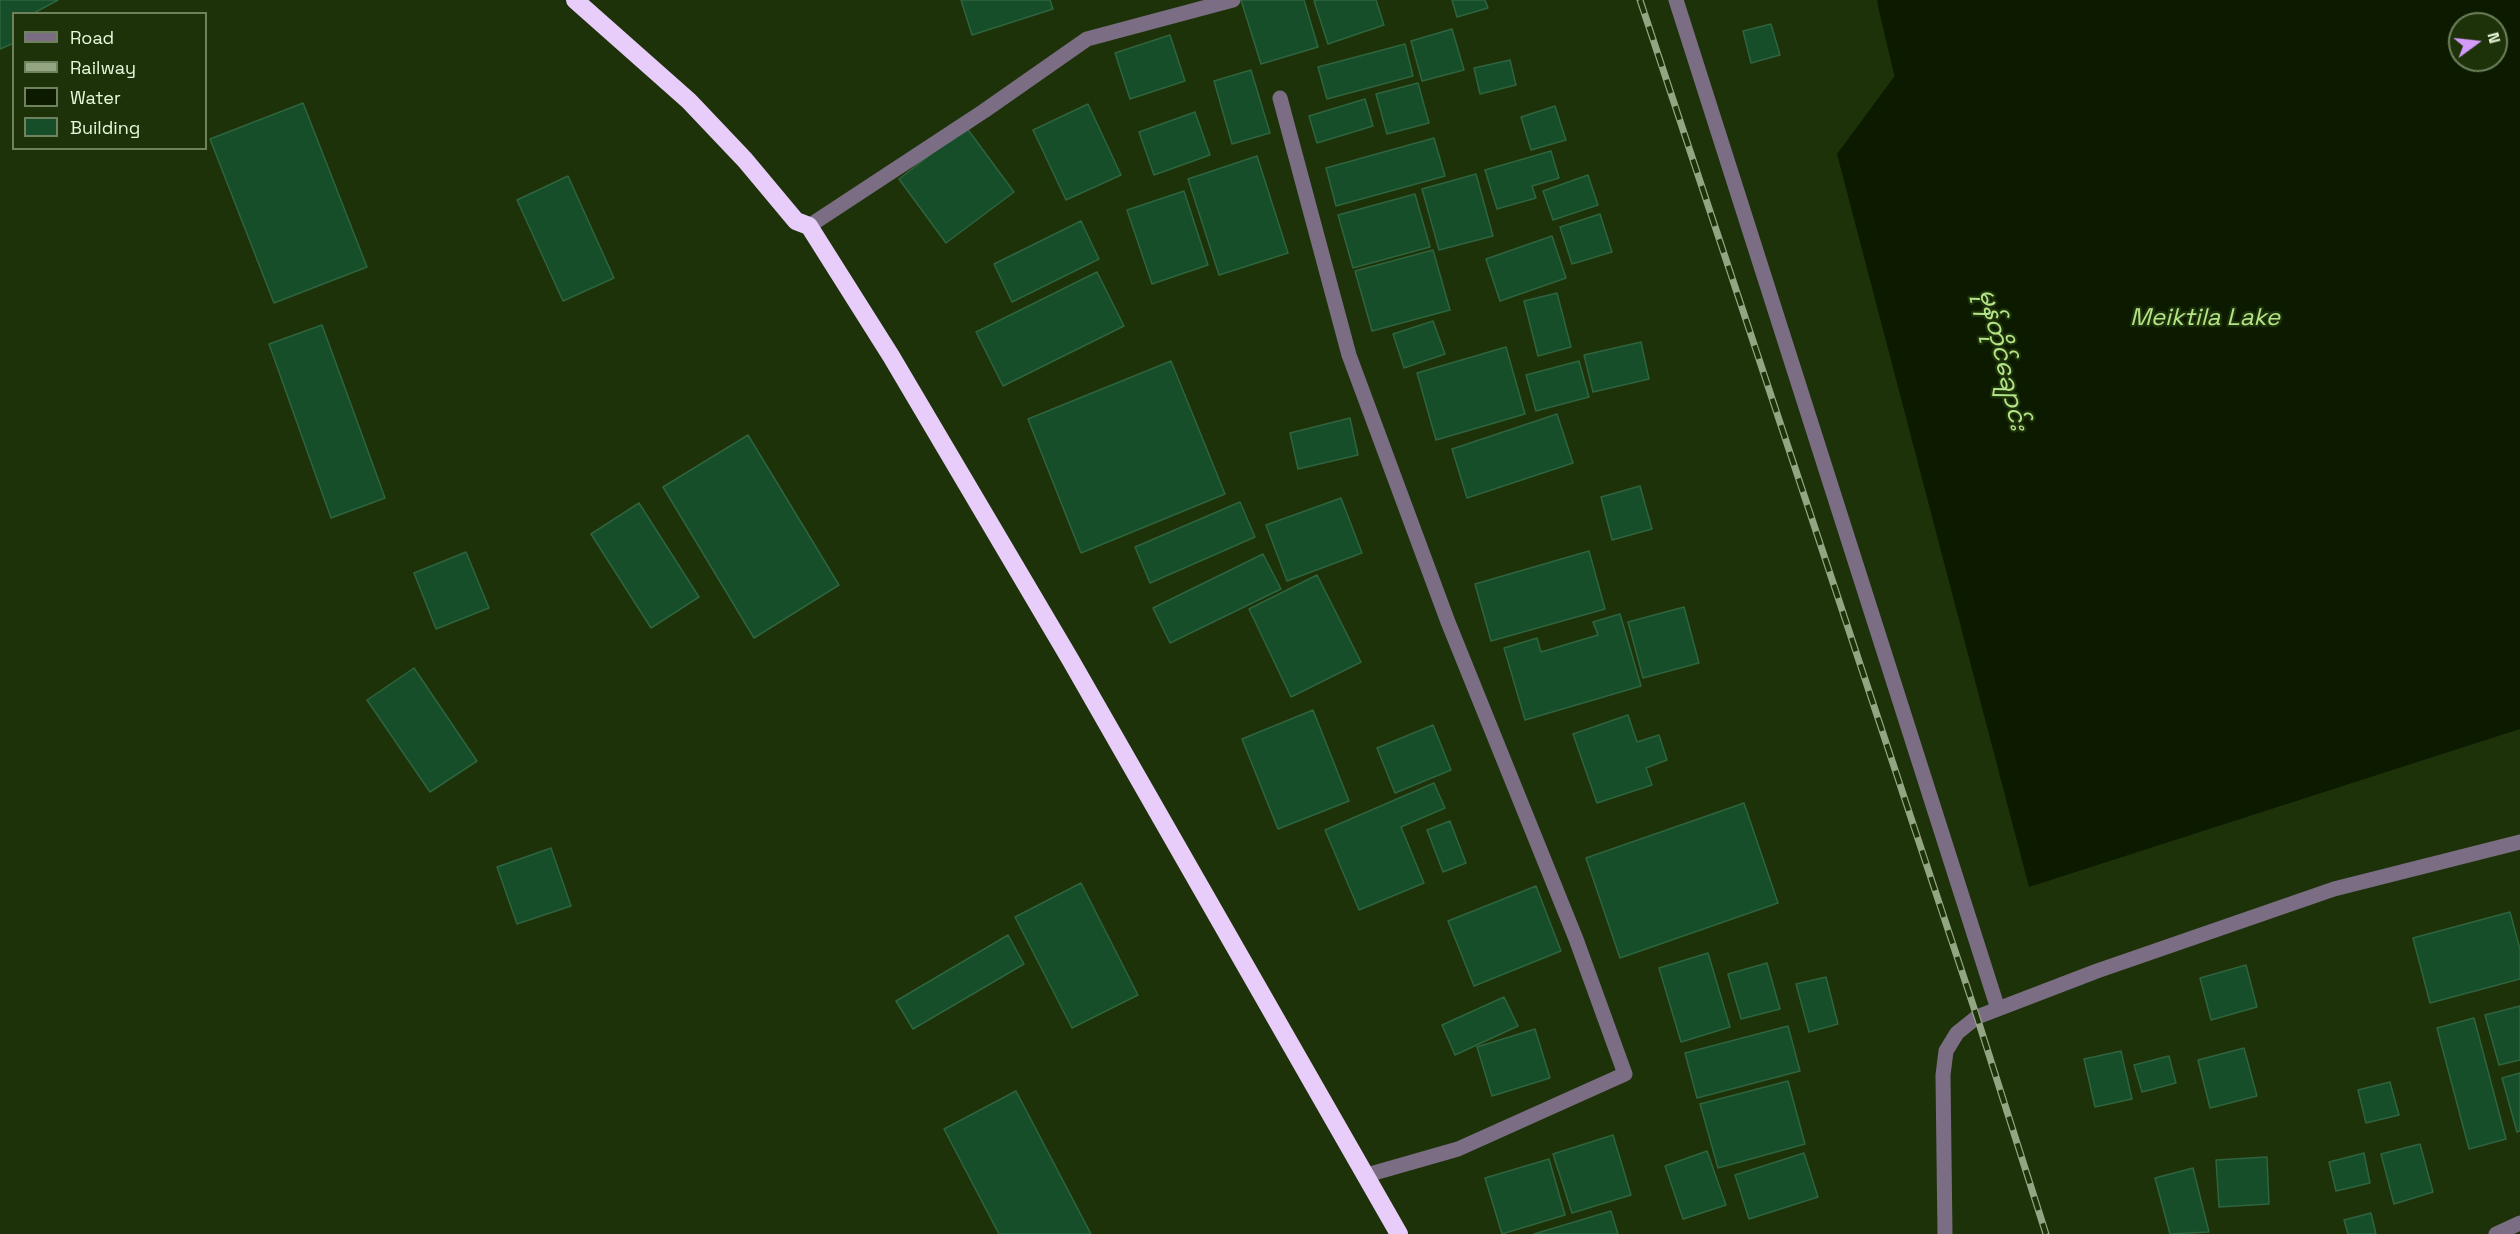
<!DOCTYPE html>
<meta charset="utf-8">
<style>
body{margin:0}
#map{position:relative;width:2520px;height:1234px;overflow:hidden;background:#1e3209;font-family:"Space Grotesk",sans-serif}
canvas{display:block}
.legend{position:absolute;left:12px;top:12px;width:195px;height:138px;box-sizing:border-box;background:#1e3209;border:2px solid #6f815d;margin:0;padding:8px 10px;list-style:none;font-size:18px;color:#e8f8db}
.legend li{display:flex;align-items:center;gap:12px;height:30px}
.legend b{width:30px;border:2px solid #6f815d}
.north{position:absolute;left:2448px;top:12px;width:60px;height:60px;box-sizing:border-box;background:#1e3209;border:2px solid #6f815d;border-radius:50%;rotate:75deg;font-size:16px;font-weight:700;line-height:24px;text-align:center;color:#e8f8db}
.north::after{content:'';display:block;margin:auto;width:21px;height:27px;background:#d59bfa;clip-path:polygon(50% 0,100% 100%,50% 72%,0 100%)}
</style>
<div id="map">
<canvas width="2520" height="1234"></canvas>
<ul class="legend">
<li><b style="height:8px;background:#7b6e84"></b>Road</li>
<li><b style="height:8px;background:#94a583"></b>Railway</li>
<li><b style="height:16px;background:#0c1b00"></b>Water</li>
<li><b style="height:16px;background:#174e2a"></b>Building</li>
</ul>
<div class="north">N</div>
</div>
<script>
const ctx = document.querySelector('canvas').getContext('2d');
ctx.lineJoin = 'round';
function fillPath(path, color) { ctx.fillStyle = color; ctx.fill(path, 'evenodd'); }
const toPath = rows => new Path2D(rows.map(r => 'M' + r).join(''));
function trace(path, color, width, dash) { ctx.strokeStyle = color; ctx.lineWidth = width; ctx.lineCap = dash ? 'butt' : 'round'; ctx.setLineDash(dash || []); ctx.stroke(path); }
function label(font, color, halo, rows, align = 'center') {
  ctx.font = font + ' "Space Grotesk","Noto Sans Myanmar",sans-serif'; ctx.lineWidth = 4.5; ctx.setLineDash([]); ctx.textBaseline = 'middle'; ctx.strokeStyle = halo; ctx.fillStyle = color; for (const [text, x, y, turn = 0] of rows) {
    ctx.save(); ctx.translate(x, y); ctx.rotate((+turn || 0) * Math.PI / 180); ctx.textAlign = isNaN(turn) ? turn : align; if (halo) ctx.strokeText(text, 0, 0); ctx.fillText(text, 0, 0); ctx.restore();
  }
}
fillPath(toPath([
 [1951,0,2520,0,2520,729,2029,887,1837,154],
 [2460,24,2496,24,2496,60,2460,60]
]), '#0c1b00');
trace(toPath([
 [1918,0,1952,143]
]), '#0c1b00', 81);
const building = toPath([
 [0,0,58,0,32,14,14,14,14,43,0,49,0,0],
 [961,0,1050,0,1053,9,972,35,961,0],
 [1241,0,1304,0,1318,47,1261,64,1241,0],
 [1318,0,1376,0,1384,25,1328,44,1314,1,1318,0],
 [1452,0,1485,0,1488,8,1457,17,1452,0],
 [1771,24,1780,55,1751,63,1743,31,1771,24],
 [1452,29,1464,70,1422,81,1411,41,1452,29],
 [1170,35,1185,81,1130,99,1115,53,1170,35],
 [1405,44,1413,76,1327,99,1318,67,1405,44],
 [1510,60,1516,85,1480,94,1474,68,1510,60],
 [1251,70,1270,133,1232,144,1214,81,1251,70],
 [1418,83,1429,123,1387,134,1376,94,1418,83],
 [1365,99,1373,126,1317,143,1309,116,1365,99],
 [303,103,367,267,274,303,210,139,303,103],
 [1088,104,1121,175,1066,200,1033,130,1088,104],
 [1555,106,1566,140,1531,150,1521,117,1555,106],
 [1195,112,1210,155,1154,175,1139,132,1195,112],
 [966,127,1014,192,946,243,899,179,966,127],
 [1434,138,1445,176,1336,206,1326,168,1434,138],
 [1551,151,1559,178,1532,186,1536,198,1497,209,1485,170,1551,151],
 [1257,156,1288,253,1219,275,1188,179,1257,156],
 [1476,174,1493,236,1439,250,1422,189,1476,174],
 [1588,175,1598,205,1553,220,1543,191,1588,175],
 [568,176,614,278,563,301,517,200,568,176],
 [1184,191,1208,265,1152,284,1127,210,1184,191],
 [1415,194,1430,247,1353,268,1338,215,1415,194],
 [1600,214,1612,252,1572,264,1560,227,1600,214],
 [1081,221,1099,259,1012,302,994,264,1081,221],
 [1552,236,1566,278,1500,301,1486,259,1552,236],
 [1433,250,1450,310,1372,331,1355,271,1433,250],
 [1097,272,1124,326,1003,386,976,332,1097,272],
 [1557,293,1571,347,1538,356,1524,301,1557,293],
 [1433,321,1445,354,1404,368,1393,334,1433,321],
 [322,325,385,498,331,518,269,344,322,325],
 [1641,342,1649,379,1593,392,1584,355,1641,342],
 [1506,347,1525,414,1436,440,1417,373,1506,347],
 [1171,361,1225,494,1081,553,1028,419,1171,361],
 [1579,361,1589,397,1536,411,1526,375,1579,361],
 [1557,414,1573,463,1467,498,1452,449,1557,414],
 [1350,418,1358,455,1298,469,1290,433,1350,418],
 [748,435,839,585,754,638,663,487,748,435],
 [1640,486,1652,529,1612,540,1601,497,1640,486],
 [1341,498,1362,553,1287,581,1266,525,1341,498],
 [1240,502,1255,537,1150,583,1135,547,1240,502],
 [639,503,699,597,651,628,591,534,639,503],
 [1589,551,1605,609,1491,641,1475,584,1589,551],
 [466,552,489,608,436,629,414,573,466,552],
 [1263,554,1281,589,1170,643,1153,608,1263,554],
 [1317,575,1361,662,1291,697,1249,609,1317,575],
 [1684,607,1699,663,1643,678,1628,622,1684,607],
 [1620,614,1641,686,1525,720,1504,648,1537,638,1541,652,1598,635,1593,622,1620,614],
 [414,668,477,761,430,792,367,700,414,668],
 [1313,710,1349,801,1278,829,1242,739,1313,710],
 [1628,715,1637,742,1659,735,1667,760,1646,768,1652,785,1597,803,1573,734,1628,715],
 [1433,725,1451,770,1395,793,1377,748,1433,725],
 [1434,783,1445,808,1401,827,1424,883,1359,910,1325,830,1434,783],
 [1744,803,1778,903,1620,958,1586,858,1744,803],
 [1450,821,1466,863,1443,872,1427,830,1450,821],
 [551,848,571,906,517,924,497,867,551,848],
 [1081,883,1138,995,1072,1028,1015,917,1081,883],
 [1536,886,1561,951,1474,986,1448,921,1536,886],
 [2510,912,2520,949,2520,979,2430,1003,2413,938,2510,912],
 [1008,935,1024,964,913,1029,896,1001,1008,935],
 [1708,953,1730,1027,1681,1042,1659,968,1708,953],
 [1767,963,1780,1009,1741,1019,1728,974,1767,963],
 [2246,965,2257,1007,2211,1020,2200,978,2246,965],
 [1826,977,1838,1024,1809,1032,1796,984,1826,977],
 [1504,997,1518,1026,1455,1055,1442,1025,1504,997],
 [2520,1006,2520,1060,2499,1065,2485,1015,2520,1006],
 [2474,1018,2506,1139,2469,1149,2437,1028,2474,1018],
 [1788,1026,1800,1071,1697,1098,1685,1053,1788,1026],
 [1535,1029,1550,1078,1492,1096,1477,1047,1535,1029],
 [2244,1048,2257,1096,2210,1108,2198,1060,2244,1048],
 [2121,1051,2132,1099,2095,1107,2084,1059,2121,1051],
 [2169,1056,2176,1083,2142,1092,2134,1065,2169,1056],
 [2520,1073,2520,1131,2517,1132,2502,1078,2520,1073],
 [1788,1081,1805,1144,1718,1168,1700,1104,1788,1081],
 [2390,1082,2399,1115,2366,1123,2358,1090,2390,1082],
 [1016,1091,1091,1234,999,1234,944,1129,1016,1091],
 [1613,1135,1631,1195,1572,1213,1553,1154,1613,1135],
 [2420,1144,2433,1192,2394,1204,2381,1154,2420,1144],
 [1707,1151,1726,1205,1683,1219,1665,1166,1707,1151],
 [1804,1153,1818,1197,1749,1219,1735,1175,1804,1153],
 [2364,1153,2370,1183,2336,1191,2329,1162,2364,1153],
 [2267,1157,2269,1204,2219,1207,2216,1160,2267,1157],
 [1549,1159,1565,1215,1502,1234,1485,1178,1549,1159],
 [2193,1168,2209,1232,2170,1234,2155,1178,2193,1168],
 [1611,1211,1618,1234,1534,1234,1611,1211],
 [2371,1213,2376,1234,2348,1234,2344,1220,2371,1213]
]);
fillPath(building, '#174e2a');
trace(building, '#2e643e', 1.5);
trace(toPath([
 [1676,0,1998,1009],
 [1280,98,1349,355,1448,622,1576,939,1625,1074,1458,1149,1367,1175],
 [809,226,984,111,1087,39,1233,0],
 [1945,1234,1943,1075,1946,1051,1957,1033,1977,1017,2097,971,2334,889,2520,842],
 [2496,1234,2520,1223]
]), '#7b6e84', 15);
trace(toPath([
 [575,0,689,101,745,160,796,221,809,226,891,356,1070,659,1399,1234]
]), '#e8cdfa', 18);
const rail = toPath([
 [1640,0,1977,1017,2046,1234]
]);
trace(rail, '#94a583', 7);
trace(rail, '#1e3209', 4.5, [14]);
label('italic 24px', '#b4e488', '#1e3209', [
 ["Meiktila Lake",2205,318],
 ["မုန်တိုင်ချောင်း",2002,360,77]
]);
</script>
